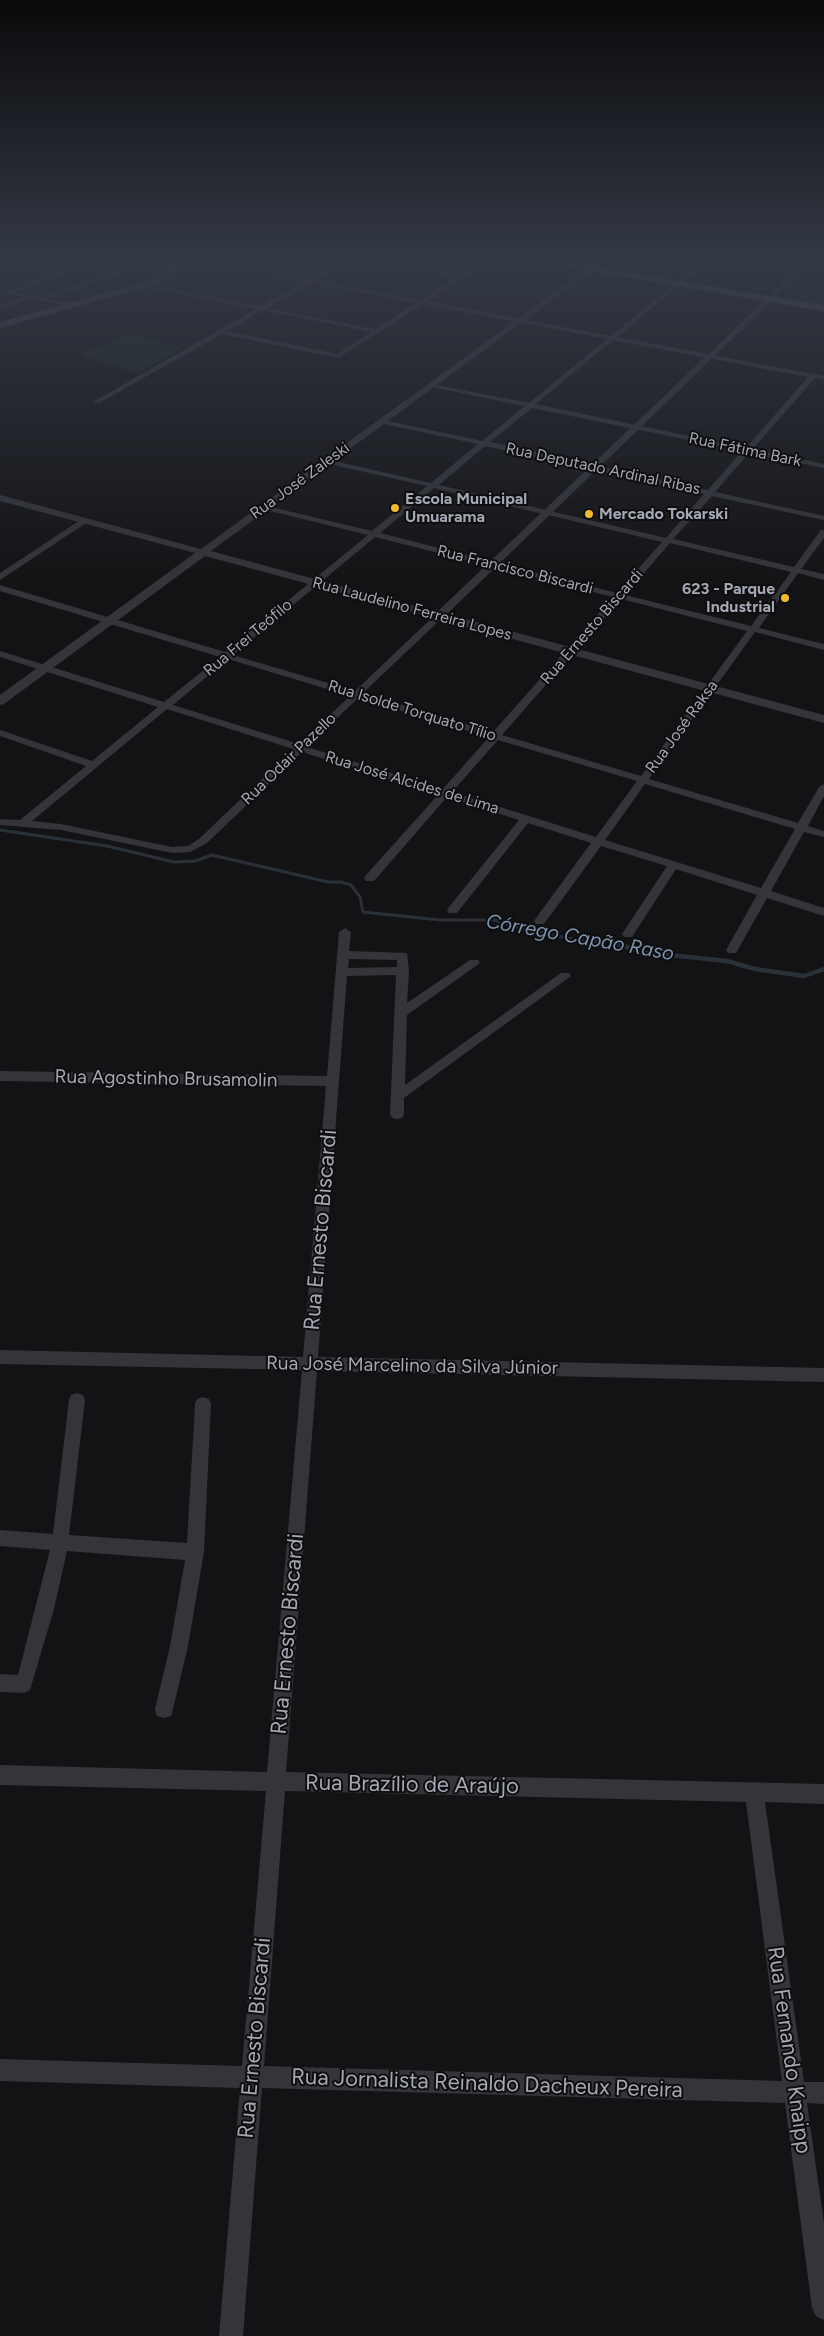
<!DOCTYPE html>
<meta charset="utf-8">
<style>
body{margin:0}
canvas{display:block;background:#131214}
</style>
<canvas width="824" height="2336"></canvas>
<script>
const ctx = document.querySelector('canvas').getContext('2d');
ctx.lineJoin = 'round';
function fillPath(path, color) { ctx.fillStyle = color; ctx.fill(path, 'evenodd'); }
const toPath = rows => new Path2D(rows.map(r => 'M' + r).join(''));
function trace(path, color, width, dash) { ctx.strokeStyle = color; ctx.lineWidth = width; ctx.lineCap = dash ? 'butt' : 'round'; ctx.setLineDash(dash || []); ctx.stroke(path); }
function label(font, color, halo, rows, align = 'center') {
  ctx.font = font + ' Figtree,sans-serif'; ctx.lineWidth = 4; ctx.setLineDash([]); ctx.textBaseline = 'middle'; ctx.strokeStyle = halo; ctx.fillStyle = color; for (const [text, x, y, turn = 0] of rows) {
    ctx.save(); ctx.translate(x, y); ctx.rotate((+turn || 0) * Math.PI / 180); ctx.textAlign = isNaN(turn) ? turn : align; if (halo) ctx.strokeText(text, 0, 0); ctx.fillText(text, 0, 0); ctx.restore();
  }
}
fillPath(toPath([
 [802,279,824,283,824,305,787,299,785,296],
 [131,334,183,348,138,373,80,354]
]), '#1d241e');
trace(toPath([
 [0,830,107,846,174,862,195,861,212,855,328,882,341,882,351,885,360,897,363,912,440,920,494,920,536,932,588,942,606,940,621,945]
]), '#293038', 3);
trace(toPath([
 [618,944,641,952,727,961,755,969,804,976,824,969]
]), '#293038', 4.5);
fillPath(toPath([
 [340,262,347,262,316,280,420,300,456,277,375,262,460,274,480,262,486,262,427,301,611,336,701,262,707,262,617,337,824,376,824,380,815,378,753,449,824,464,824,468,749,453,715,492,824,516,824,520,712,496,673,539,794,567,821,530,824,530,824,538,801,569,824,574,824,580,798,573,759,628,824,644,824,650,755,632,649,779,798,823,819,787,824,784,824,796,808,826,824,831,824,837,804,832,771,891,824,908,824,916,767,898,736,953,728,953,726,950,757,895,676,869,632,937,624,937,622,934,667,866,601,846,544,924,536,924,534,921,536,918,591,843,528,823,457,913,449,913,447,910,449,907,519,820,447,797,374,881,366,881,364,878,366,875,438,795,302,752,207,843,190,852,172,853,61,830,0,825,0,819,20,820,86,766,0,736,0,730,92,761,158,707,0,657,0,651,164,702,220,657,0,591,0,585,225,652,368,535,262,509,262,505,372,531,427,486,325,463,325,459,431,483,478,444,379,423,379,419,482,441,525,406,432,387,429,385,430,384,529,403,607,339,423,304,338,358,222,334,99,403,93,402,256,309,144,287,142,284,261,306,305,282,272,275,272,273,310,279,340,262],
 [312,283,416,303,375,329,268,308,312,283],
 [263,310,371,332,337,354,227,331,263,310],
 [613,340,808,377,746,448,536,404,613,340],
 [532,408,742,451,708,490,490,442,532,408],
 [485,446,704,494,666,538,439,485,485,446],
 [434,488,662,542,617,593,380,533,434,488],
 [375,537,613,597,493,732,363,693,442,618,442,614,436,614,355,691,233,655,375,537],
 [670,543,791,572,751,626,625,595,670,543],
 [621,599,747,631,641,776,502,735,621,599],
 [228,659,350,696,299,744,173,705,228,659],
 [358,698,489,737,443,789,307,747,358,698],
 [167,709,293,749,199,839,188,846,172,847,61,824,32,821,167,709],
 [498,740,637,781,596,837,452,792,498,740],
 [645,784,795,829,761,888,605,840,645,784],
 [0,265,32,264,35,266,0,269,0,265],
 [80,265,82,268,15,292,41,297,121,271,126,272,49,299,74,305,74,307,31,299,0,309,0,305,23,297,6,293,6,291,80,265],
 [82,519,89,521,0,580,0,573,82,519],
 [345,928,351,932,349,951,407,953,409,971,407,1003,470,960,478,960,480,963,407,1015,405,1085,561,973,569,973,571,976,404,1098,404,1114,402,1118,397,1119,392,1118,390,1114,396,975,347,976,318,1357,824,1368,824,1382,317,1371,286,1772,824,1784,824,1804,765,1802,804,2082,824,2082,824,2104,807,2103,824,2223,824,2320,816,2316,812,2308,785,2103,262,2088,243,2336,219,2336,240,2088,0,2081,0,2059,242,2066,266,1791,0,1785,0,1765,267,1772,302,1370,0,1364,0,1350,303,1357,326,1086,0,1081,0,1071,327,1076,339,932,345,928],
 [349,959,397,960,397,967,348,968,349,959],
 [285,1791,746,1802,782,2081,264,2066,285,1791],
 [77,1393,83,1395,85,1400,69,1535,187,1543,195,1404,197,1399,203,1397,209,1399,211,1404,204,1552,188,1646,173,1709,171,1716,164,1718,157,1716,155,1709,170,1646,185,1560,67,1551,54,1609,30,1690,24,1693,0,1692,0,1674,18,1675,50,1550,0,1546,0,1530,53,1534,69,1400,71,1395,77,1393]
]), '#343439');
fillPath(toPath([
 [144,262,158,262,174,266,170,268,144,264,144,262],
 [596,262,604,262,211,551,437,612,805,262,812,262,447,614,824,715,824,723,205,556,4,704,0,705,0,695,195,553,0,501,0,495,201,549,596,262]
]), '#343439');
fillPath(toPath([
 [167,262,175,262,175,270,158,284,0,328,0,322,152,280,167,269,167,262]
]), '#424349');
fillPath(toPath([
 [547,262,565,262,824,305,824,311,551,265,547,262]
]), '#505158');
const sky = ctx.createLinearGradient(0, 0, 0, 589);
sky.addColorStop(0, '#0a0a0b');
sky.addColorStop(0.44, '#333945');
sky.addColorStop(1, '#33394500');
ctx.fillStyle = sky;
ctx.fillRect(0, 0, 824, 589);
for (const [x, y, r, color] of [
 [395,508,5,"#f0b92e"],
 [589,514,5,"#f0b92e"],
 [785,598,5,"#f0b92e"]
]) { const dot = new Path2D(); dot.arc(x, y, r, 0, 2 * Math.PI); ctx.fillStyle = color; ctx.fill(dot); trace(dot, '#0e0e0f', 2); }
label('16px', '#a4a8b5', '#0e0e0f', [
 ["Rua Fátima Bark",745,450,12],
 ["Rua Deputado Ardinal Ribas",603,469,12],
 ["Rua José Zaleski",300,481,-36],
 ["Rua Francisco Biscardi",515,570,14],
 ["Rua Laudelino Ferreira Lopes",412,609,15],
 ["Rua Ernesto Biscardi",592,627,-49],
 ["Rua Frei Teófilo",248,638,-40],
 ["Rua Isolde Torquato Tílio",412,711,17],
 ["Rua José Raksa",682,727,-54],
 ["Rua Odair Pazello",289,759,-44],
 ["Rua José Alcides de Lima",412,783,17]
]);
label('bold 16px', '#a4a8b5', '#0e0e0f', [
 ["Escola Municipal",405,499],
 ["Umuarama",405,517],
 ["Mercado Tokarski",599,514],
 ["623 - Parque",775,589,"right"],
 ["Industrial",775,607,"right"]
], 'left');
label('19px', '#a4a8b5', '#0e0e0f', [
 ["Rua Agostinho Brusamolin",166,1079,1],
 ["Rua José Marcelino da Silva Júnior",412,1366,1]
]);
label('italic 20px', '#7b94b0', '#0e0e0f', [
 ["Córrego Capão Raso",580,938,10]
]);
label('22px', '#a4a8b5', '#0e0e0f', [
 ["Rua Ernesto Biscardi",321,1230,-85],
 ["Rua Ernesto Biscardi",288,1634,-85],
 ["Rua Brazílio de Araújo",412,1785,1],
 ["Rua Ernesto Biscardi",255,2038,-85],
 ["Rua Fernando Knaipp",789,2050,82],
 ["Rua Jornalista Reinaldo Dacheux Pereira",487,2084,2]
]);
</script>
